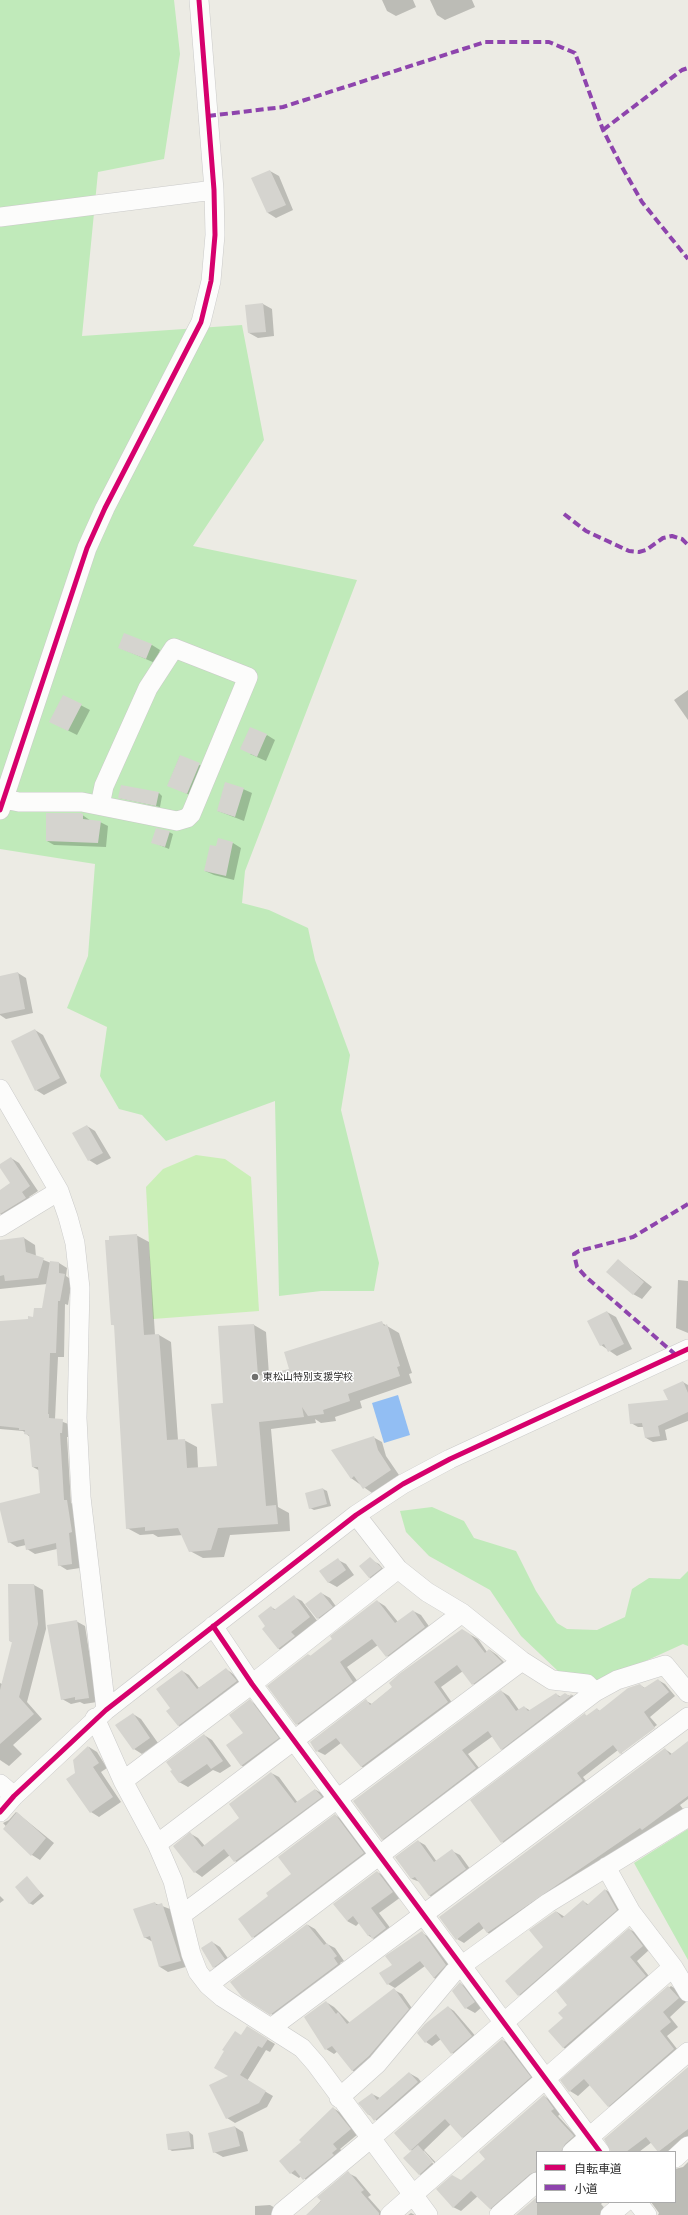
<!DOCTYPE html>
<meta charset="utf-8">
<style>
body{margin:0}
#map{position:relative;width:688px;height:2215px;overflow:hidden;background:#ecebe4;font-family:Arial,"Noto Sans JP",sans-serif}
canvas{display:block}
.legend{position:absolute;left:536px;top:2151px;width:140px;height:52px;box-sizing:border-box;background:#fff;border:1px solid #ababab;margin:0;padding:5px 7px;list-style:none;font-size:12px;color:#2e2e2e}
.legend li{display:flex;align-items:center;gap:8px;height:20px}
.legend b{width:20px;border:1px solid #ababab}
</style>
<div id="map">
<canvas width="688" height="2215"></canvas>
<ul class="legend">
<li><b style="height:5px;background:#d6006c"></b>自転車道</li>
<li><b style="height:5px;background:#8e44ad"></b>小道</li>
</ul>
</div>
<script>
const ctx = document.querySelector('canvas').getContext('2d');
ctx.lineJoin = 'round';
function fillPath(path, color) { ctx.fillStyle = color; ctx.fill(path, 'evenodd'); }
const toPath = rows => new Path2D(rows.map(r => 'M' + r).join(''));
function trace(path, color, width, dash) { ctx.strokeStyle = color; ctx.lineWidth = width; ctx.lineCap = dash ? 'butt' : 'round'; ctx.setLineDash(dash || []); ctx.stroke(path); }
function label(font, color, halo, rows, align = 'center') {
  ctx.font = font + ' Arial,"Noto Sans JP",sans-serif'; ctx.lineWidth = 3; ctx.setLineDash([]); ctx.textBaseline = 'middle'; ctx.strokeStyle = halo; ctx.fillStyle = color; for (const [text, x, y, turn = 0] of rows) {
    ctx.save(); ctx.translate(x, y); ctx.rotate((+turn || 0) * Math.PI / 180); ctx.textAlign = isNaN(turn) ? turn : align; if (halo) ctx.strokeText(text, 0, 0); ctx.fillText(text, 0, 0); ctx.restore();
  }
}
fillPath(toPath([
 [0,0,174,0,180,54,164,159,98,172,82,336,242,325,264,440,193,546,357,580,245,871,242,903,269,910,308,928,315,960,350,1055,341,1110,379,1263,374,1291,321,1291,279,1296,275,1101,166,1141,142,1115,119,1109,100,1076,107,1027,67,1008,88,956,95,864,0,849],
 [432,1507,464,1521,474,1538,516,1551,536,1591,557,1623,567,1629,597,1630,625,1617,632,1589,649,1578,680,1579,688,1571,688,1646,683,1644,595,1684,559,1672,521,1636,490,1590,429,1556,406,1532,400,1511],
 [688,1829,688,1960,634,1863]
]), '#c0eaba');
fillPath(toPath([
 [196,1155,225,1159,251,1177,259,1311,153,1319,146,1187,163,1169]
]), '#caefb7');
fillPath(toPath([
 [398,1395,410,1435,384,1443,372,1403]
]), '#92bef3');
fillPath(toPath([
 [382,0,413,0,416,7,396,16,387,11],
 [430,0,472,0,475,7,445,20,437,15],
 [270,171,279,176,293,210,276,218,268,213],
 [263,304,272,309,274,336,258,338,249,333,246,306],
 [152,645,160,650,155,663,120,648],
 [688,690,688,720,674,700],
 [63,696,90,710,77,735,59,726],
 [267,735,275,740,266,761,250,754],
 [180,756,208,769,196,798,168,785],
 [243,789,252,793,244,821,218,811],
 [159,793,162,796,160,807,120,798],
 [81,814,91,821,100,822,108,826,106,847,54,845,47,841],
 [169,832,173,834,169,849,152,842],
 [233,843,241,848,234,880,214,875,205,871,217,847],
 [18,973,26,978,33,1013,6,1019,0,1015,0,977],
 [35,1030,43,1035,67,1083,44,1095,36,1090],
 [87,1126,95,1131,111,1158,97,1165,89,1160],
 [11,1158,19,1163,38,1191,29,1197,33,1203,8,1219,0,1214,0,1192,12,1184,0,1165],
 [136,1235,149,1242,155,1335,159,1335,171,1342,178,1440,184,1440,197,1447,198,1468,218,1467,224,1404,254,1325,266,1332,269,1375,290,1370,382,1323,399,1333,412,1373,409,1374,412,1383,360,1401,362,1408,335,1417,336,1421,321,1423,315,1419,316,1423,271,1429,278,1507,289,1513,290,1531,230,1535,224,1557,203,1558,190,1551,183,1535,158,1537,153,1534,140,1535,127,1528,115,1326,112,1324],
 [24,1238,35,1245,36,1257,51,1263,59,1263,67,1268,66,1276,72,1280,68,1305,65,1304,64,1357,58,1357,55,1419,71,1425,70,1437,67,1437,71,1503,75,1505,80,1568,67,1570,59,1565,57,1549,35,1554,27,1549,26,1545,17,1547,9,1542,0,1505,0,1504,41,1494,40,1471,33,1467,30,1437,23,1431,0,1429,0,1322,29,1320,34,1318,43,1309,47,1284,0,1289,0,1241],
 [618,1260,652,1287,642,1299,633,1294],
 [678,1280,688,1281,688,1333,676,1328],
 [607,1312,616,1317,632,1349,617,1356,601,1345],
 [683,1382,688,1385,688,1421,665,1430,667,1440,653,1442,646,1438,644,1427,638,1427,631,1423,669,1401],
 [373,1437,382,1442,386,1456,399,1475,372,1493,351,1478],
 [323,1489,327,1491,331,1506,314,1510,310,1508],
 [338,1560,346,1564,354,1575,337,1587,328,1582],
 [375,1562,379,1564,385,1571,373,1580,369,1577],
 [9,1585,34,1585,43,1590,46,1629,27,1702,42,1719,13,1745,22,1754,9,1766,0,1760,0,1683,2,1684,13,1643,10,1641],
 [321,1593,330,1598,340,1612,326,1623,318,1618],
 [294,1597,302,1601,318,1622,287,1654,279,1649,263,1629,267,1626,271,1607,276,1610],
 [377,1601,385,1606,398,1622,413,1611,421,1615,433,1632,395,1661,387,1656,378,1645,347,1667,361,1686,305,1729,297,1724,308,1655,311,1656,334,1639],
 [76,1621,85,1626,97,1702,84,1704,80,1702,71,1704,62,1699],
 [462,1630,478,1639,487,1652,490,1650,497,1655,509,1667,480,1688,473,1684,463,1671,441,1687,455,1707,369,1771,362,1767,341,1743,325,1755,317,1751,366,1701,372,1704],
 [226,1669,233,1674,244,1686,186,1730,178,1725,172,1708,182,1671,189,1675,199,1688],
 [658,1680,665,1684,675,1696,650,1717,657,1725,622,1751,622,1754,658,1727,662,1732,628,1758,621,1753,618,1750,583,1777,590,1786,509,1846,502,1842,585,1715,587,1716,597,1709,600,1711,640,1685,645,1688],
 [501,1691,509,1696,519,1710,524,1707,531,1711,556,1694,561,1697,565,1694,570,1696,572,1695,579,1699,509,1753,501,1749,493,1736,468,1754,483,1773,390,1843,382,1839],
 [250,1701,258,1706,286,1743,251,1770,242,1766,227,1745,244,1733],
 [133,1714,141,1719,158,1743,142,1754,134,1749],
 [204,1735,212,1740,231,1766,220,1773,213,1770,188,1787,179,1782],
 [688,1743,688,1799,680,1805,683,1809,661,1826,495,1937,488,1933,484,1928,464,1943,457,1939,665,1749,672,1754],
 [89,1747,97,1752,107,1768,101,1772,121,1802,99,1817,91,1812,76,1773,74,1760],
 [271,1773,279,1777,298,1803,316,1790,323,1794,329,1802,242,1866,235,1861,230,1855,202,1877,195,1872,191,1834,198,1838,205,1846,240,1818],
 [16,1812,54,1843,40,1860,32,1855,3,1823,9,1820],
 [335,1815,343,1820,371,1858,261,1941,253,1937,269,1896,292,1874],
 [418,1841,425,1845,437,1862,452,1851,460,1855,473,1873,437,1900,430,1896,420,1882,412,1879,396,1858],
 [377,1872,386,1877,401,1897,379,1913,394,1933,381,1943,369,1936,359,1923,356,1926,347,1921],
 [27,1878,44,1896,33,1905,29,1903],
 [606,1890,614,1895,625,1915,527,2000,519,1995,545,1947,557,1912,565,1917,583,1901,589,1905],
 [0,1896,4,1900,0,1903],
 [154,1903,170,1909,189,1966,168,1972,160,1967,153,1942,144,1937],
 [308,1925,315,1929,327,1944,335,1948,344,1961,340,1963,345,1969,279,2018,271,2014],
 [629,1929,636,1933,649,1950,637,1961,652,1980,571,2052,564,2048,550,2031,564,2018,569,2005],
 [422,1933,429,1937,452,1969,441,1982,434,1978,425,1966,395,1988,388,1984,380,1974,393,1965],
 [212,1942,220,1947,232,1964,222,1972,214,1967],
 [460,1983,468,1988,482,2007,475,2013,466,2008],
 [671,1986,679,1991,686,2002,670,2017,678,2027,667,2036,681,2054,616,2110,608,2106,590,2085,578,2096,570,2091,562,2080],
 [394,1990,402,1994,416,2014,361,2075,353,2071,338,2051,334,2054,326,2049,316,2035,326,2002,334,2007,350,2023],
 [448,2007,454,2011,478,2039,458,2056,452,2053,441,2039,432,2046,426,2042],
 [255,2032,275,2044,270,2052,266,2050,247,2081,273,2096,267,2107,235,2123,227,2118,230,2076,242,2036],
 [502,2040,510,2044,538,2082,470,2141,462,2137,451,2124,424,2150,441,2168,428,2179,419,2174,412,2151,395,2133],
 [424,2151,437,2166,436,2167,423,2152],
 [688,2068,688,2144,675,2152,660,2152,652,2142,639,2152,612,2152],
 [409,2073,418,2078,426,2088,383,2125,368,2114,372,2094,380,2098],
 [544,2096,552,2101,561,2113,558,2116,581,2141,570,2152,537,2152,537,2179,498,2213,491,2209,478,2196,461,2211,453,2207,461,2181,486,2159],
 [333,2108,341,2113,358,2134,340,2149,345,2154,312,2184,301,2176,299,2178,291,2173,302,2142],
 [235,2127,243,2132,248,2151,223,2157,214,2152],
 [189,2132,193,2135,194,2149,172,2151,169,2149],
 [688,2162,688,2215,658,2215,659,2213,651,2202,675,2202,675,2169,683,2167],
 [348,2173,356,2177,371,2195,368,2197,384,2215,307,2215],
 [537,2198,537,2202,603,2202,601,2204,609,2213,609,2215,517,2215],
 [270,2205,277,2209,277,2215,255,2215,255,2206],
 [411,2213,415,2215,408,2215]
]), '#0003');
fillPath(toPath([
 [270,170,286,205,267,213,251,178],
 [263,303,266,332,248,333,245,305],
 [124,633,152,644,146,659,118,648],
 [63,695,82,704,68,731,49,722],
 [250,727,267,734,257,757,240,749],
 [180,755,200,763,187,794,167,786],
 [225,782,244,788,235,817,217,811],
 [121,785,159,792,156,806,118,798],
 [46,813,81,813,83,814,83,819,101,821,98,843,46,841],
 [156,828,170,831,165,847,151,843],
 [218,838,233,842,226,876,204,871,210,845,216,846],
 [18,972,25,1009,0,1014,0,976],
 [35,1029,60,1078,35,1091,11,1041],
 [87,1125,103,1153,88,1161,72,1133],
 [11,1157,30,1186,22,1192,26,1198,0,1214,0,1190,10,1183,0,1168,0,1164],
 [137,1234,144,1335,159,1334,167,1440,185,1439,187,1468,217,1466,211,1404,223,1403,218,1326,254,1324,258,1376,289,1369,284,1352,382,1321,384,1326,387,1324,400,1366,397,1367,400,1376,348,1394,350,1401,323,1410,324,1414,308,1416,302,1407,304,1417,259,1422,266,1506,276,1505,278,1524,218,1528,211,1550,189,1552,178,1528,145,1531,145,1527,126,1529,114,1325,111,1325,105,1240,109,1240,109,1236],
 [24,1237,26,1252,44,1258,38,1278,5,1281,4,1275,0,1276,0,1240],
 [618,1259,644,1282,633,1295,606,1272],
 [50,1261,59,1262,59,1273,65,1274,60,1301,58,1301,56,1353,50,1353,48,1414,49,1414,49,1418,63,1419,62,1433,60,1433,64,1500,67,1500,72,1532,69,1533,72,1564,58,1566,56,1543,26,1550,24,1539,8,1543,0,1510,0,1503,40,1493,38,1467,32,1467,29,1435,24,1434,25,1430,19,1430,19,1428,0,1426,0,1321,28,1319,28,1316,33,1317,34,1308,42,1308],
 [607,1311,624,1344,608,1352,604,1344,600,1346,587,1321],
 [683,1381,688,1393,688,1412,658,1426,660,1436,645,1438,642,1423,630,1424,628,1404,668,1400,663,1390],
 [374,1436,378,1450,391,1470,363,1489,354,1476,351,1479,331,1450],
 [323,1488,327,1504,309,1509,305,1493],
 [370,1557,382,1568,369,1578,359,1566],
 [338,1558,346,1570,328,1583,319,1571],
 [8,1584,34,1584,38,1624,19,1697,34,1714,0,1744,0,1690,12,1642,9,1641],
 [321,1592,333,1607,317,1619,305,1604],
 [294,1595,310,1617,291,1632,295,1636,278,1649,262,1629,265,1626,258,1616,271,1606,274,1610],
 [377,1600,395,1623,413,1610,425,1627,386,1657,372,1639,340,1662,353,1682,296,1725,267,1686,308,1654,310,1656,332,1639,330,1636],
 [77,1620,89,1698,75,1700,75,1697,61,1700,47,1625],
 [462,1629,470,1634,485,1653,489,1649,502,1662,472,1685,457,1665,434,1682,448,1702,361,1767,336,1738,316,1752,310,1742,366,1699,370,1705,392,1687,389,1683,399,1674],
 [226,1668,237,1681,178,1726,166,1711,170,1708,156,1689,182,1670,197,1689],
 [658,1679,669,1692,644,1712,655,1728,620,1754,613,1745,577,1773,583,1781,501,1843,470,1800,585,1713,586,1716,597,1708,599,1711,628,1688,640,1684,644,1688],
 [501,1690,516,1711,524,1706,528,1711,556,1693,559,1697,565,1693,569,1696,571,1694,572,1695,501,1750,488,1731,462,1750,476,1768,382,1840,353,1801],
 [250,1699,279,1738,241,1766,226,1745,243,1733,229,1715],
 [133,1713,150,1738,133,1750,115,1725],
 [204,1734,223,1761,211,1769,207,1764,179,1783,170,1771,172,1770,166,1762],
 [688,1741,688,1796,642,1830,640,1828,487,1933,479,1922,456,1940,439,1917,665,1748,670,1755],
 [88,1746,99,1763,93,1767,113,1797,90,1813,66,1779,75,1773,73,1760],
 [271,1772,295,1803,315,1789,322,1797,234,1862,224,1849,194,1873,173,1846,190,1832,202,1847,239,1818,229,1804],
 [17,1812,46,1838,31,1856,3,1829],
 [335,1814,364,1853,252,1938,238,1919,268,1896,266,1893,291,1874,278,1857],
 [418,1840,434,1862,452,1849,466,1869,429,1896,415,1877,411,1879,395,1857],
 [377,1871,393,1892,371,1908,386,1928,372,1939,370,1935,368,1936,353,1916,347,1921,333,1904],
 [27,1876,41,1893,29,1904,15,1887],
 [605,1889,617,1910,518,1996,505,1981,543,1947,529,1930,556,1911,562,1918,583,1900,587,1905],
 [155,1902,156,1905,162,1903,181,1961,159,1967,150,1936,144,1938,133,1909],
 [307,1924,324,1945,327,1943,337,1956,334,1958,338,1964,270,2015,242,1997,230,1982],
 [629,1928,643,1946,630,1957,646,1976,563,2048,548,2031,563,2018,558,2013,567,2005,556,1991],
 [422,1931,446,1965,434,1978,420,1961,387,1985,379,1973,392,1965,385,1956],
 [212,1941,225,1959,213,1968,201,1948],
 [460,1982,475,2002,465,2009,452,1991],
 [668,1986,679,1998,663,2012,671,2022,660,2031,674,2049,608,2107,584,2079,569,2092,560,2080],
 [394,1988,409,2009,369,2056,352,2071,332,2046,325,2050,304,2017,326,2001,336,2014,338,2012,347,2024],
 [448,2006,472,2036,451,2054,436,2034,425,2043,417,2033,425,2024],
 [247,2026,268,2039,262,2048,258,2046,240,2075,266,2091,259,2103,226,2119,209,2085,228,2076,214,2068,224,2051,222,2050,235,2031,241,2035],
 [502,2039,531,2077,462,2138,445,2119,410,2151,394,2133],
 [688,2067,688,2129,658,2152,646,2137,626,2152,611,2152,604,2139],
 [409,2072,418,2082,374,2121,369,2114,368,2115,358,2103,372,2093,377,2100],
 [544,2095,554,2109,551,2111,574,2136,565,2144,561,2152,537,2152,537,2171,530,2174,490,2209,471,2191,453,2208,436,2189,452,2175,461,2180,485,2159,479,2152],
 [333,2107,351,2129,333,2144,337,2149,332,2153,334,2155,303,2180,295,2170,290,2174,279,2161,301,2142,299,2140],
 [235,2126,240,2146,213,2153,208,2133],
 [189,2131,191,2147,168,2150,166,2134],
 [418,2145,433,2162,419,2175,403,2158],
 [348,2171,364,2190,361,2192,379,2213,379,2215,306,2215,321,2201,317,2197],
 [537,2197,537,2215,516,2215]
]), '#d5d4cf');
const minor = toPath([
 [0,217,214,190],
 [4,799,19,802,82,802,177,821,187,818,191,814,248,677,174,648,148,688,104,786,100,805],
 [0,810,87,548,105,508,201,322,211,281,215,235,214,190,199,0],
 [0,1089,59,1191,68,1217,75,1243,80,1288,77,1418,81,1497,106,1710],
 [0,1227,59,1191],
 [356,1515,398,1569,427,1592,462,1613,522,1661,552,1680,587,1684,595,1692],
 [213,1626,252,1684,600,2152],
 [95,1718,123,1781,157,1844,173,1881,191,1954,198,1972,208,1985,222,1997,302,2048,316,2064,428,2215],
 [123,1781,252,1684,398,1569],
 [0,1784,14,1796],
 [0,1812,14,1796,106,1710,356,1515,403,1484,450,1459,688,1349],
 [157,1844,462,1613],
 [606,1867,631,1912,673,1967,688,1992],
 [183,1914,522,1661],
 [208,1985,595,1692,617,1680,665,1665,688,1693],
 [271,2028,688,1717],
 [339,2098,377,2064,453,1973,461,1966,548,1903,688,1817],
 [572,2152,688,2052],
 [675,2158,688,2146],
 [637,2202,647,2215],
 [281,2215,282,2212,370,2139,631,1912],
 [390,2215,673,1967],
 [499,2215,537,2182],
 [610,2215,625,2202]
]);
trace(minor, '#cacac9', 20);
trace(minor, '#fcfcfb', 19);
trace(toPath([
 [208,116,283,107,485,42,549,42,575,53,603,130,622,167,642,202,688,259],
 [603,130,682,70,688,68],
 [564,514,586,531,629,551,639,552,646,550,663,538,672,536,682,539,688,545],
 [676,1355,586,1277,577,1267,574,1254,579,1251,633,1237,688,1204]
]), '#8e44ad', 4, [8, 4]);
trace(toPath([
 [0,810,87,548,105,508,201,322,211,281,215,235,214,190,199,0],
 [213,1626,252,1684,600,2152],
 [0,1812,14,1796,106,1710,356,1515,403,1484,450,1459,688,1349]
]), '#d6006c', 5);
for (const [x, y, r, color] of [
 [255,1377,4,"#70706e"]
]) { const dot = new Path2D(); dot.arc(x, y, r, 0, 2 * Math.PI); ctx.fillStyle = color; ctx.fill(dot); trace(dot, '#fff', 1.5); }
label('10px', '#2e2e2e', '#fff', [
 ["東松山特別支援学校",263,1377]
], 'left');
</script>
